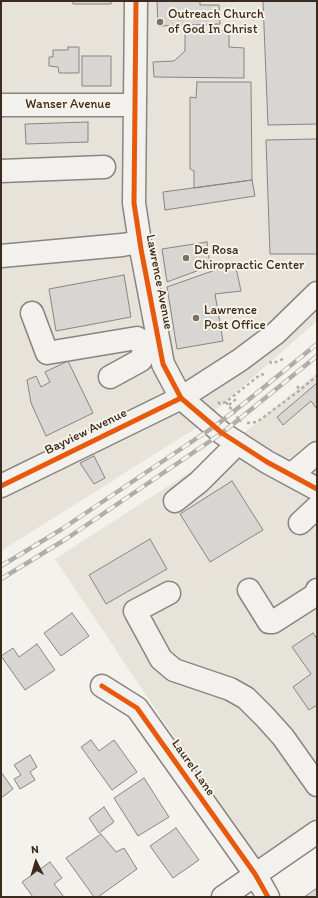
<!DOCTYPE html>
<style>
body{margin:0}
#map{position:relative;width:318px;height:898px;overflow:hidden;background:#f4f2ec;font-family:Itim,sans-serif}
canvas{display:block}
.frame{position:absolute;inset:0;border:2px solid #3b2a1e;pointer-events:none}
.north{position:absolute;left:16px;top:842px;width:40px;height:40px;-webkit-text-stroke:3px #f7f3e8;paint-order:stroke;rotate:355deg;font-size:11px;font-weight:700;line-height:16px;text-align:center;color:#3b2a1e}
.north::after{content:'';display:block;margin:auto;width:14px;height:18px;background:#3b2a1e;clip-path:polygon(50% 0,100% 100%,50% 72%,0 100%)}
</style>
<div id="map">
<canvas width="318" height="898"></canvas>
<div class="frame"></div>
<div class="north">N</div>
</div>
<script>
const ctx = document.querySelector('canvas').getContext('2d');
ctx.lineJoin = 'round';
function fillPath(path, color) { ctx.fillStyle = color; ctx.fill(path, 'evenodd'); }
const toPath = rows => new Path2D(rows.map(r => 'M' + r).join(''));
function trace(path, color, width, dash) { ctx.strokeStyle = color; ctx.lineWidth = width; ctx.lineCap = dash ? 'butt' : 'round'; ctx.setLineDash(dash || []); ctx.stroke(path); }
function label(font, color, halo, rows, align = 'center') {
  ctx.font = font + ' Itim,sans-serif'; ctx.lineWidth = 4; ctx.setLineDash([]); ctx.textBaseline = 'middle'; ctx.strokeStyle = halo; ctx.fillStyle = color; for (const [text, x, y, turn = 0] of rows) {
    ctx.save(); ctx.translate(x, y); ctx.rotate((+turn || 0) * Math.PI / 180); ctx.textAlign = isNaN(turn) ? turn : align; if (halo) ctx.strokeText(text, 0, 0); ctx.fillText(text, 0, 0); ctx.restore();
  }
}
fillPath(toPath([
 [1,1,317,1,317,321,193,430,1,551],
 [317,373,317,825,261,866,55,559,221,452]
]), '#e7e2da');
fillPath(toPath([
 [317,543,317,578,280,601,265,577,245,589,236,576,219,589,254,646,280,631,287,640,317,620,317,825,261,866,115,649,125,641,133,638,158,642,162,629,174,611,234,569,245,585]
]), '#e6e3da');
const building = toPath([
 [73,1,111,1,111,4,73,4,73,1],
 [157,1,200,1,200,5,219,5,220,24,158,26,157,1],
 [263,1,317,1,317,124,268,125,263,1],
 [185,31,229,31,229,47,244,48,244,78,154,77,153,62,174,61,185,51,185,31],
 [68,47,79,47,79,73,59,73,58,67,49,66,49,57,53,57,53,50,68,50,68,47],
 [82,56,111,56,111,86,82,86,82,56],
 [197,82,251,82,252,180,194,188,194,171,190,169,190,97,196,98,197,82],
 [88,122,88,142,26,144,25,124,88,122],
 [317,139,317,254,270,254,266,140,317,139],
 [252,180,255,196,165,210,163,192,252,180],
 [207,242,210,266,167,282,162,249,207,242],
 [235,263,241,291,215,294,223,341,177,349,167,287,235,263],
 [124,275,131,317,56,331,49,289,124,275],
 [68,361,93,413,46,436,31,403,27,380,36,376,41,387,50,382,45,372,68,361],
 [317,383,317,409,311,401,283,425,277,417,317,383],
 [94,456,105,478,94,484,80,463,94,456],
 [232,481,263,530,210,562,180,514,232,481],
 [150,539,167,569,106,604,89,575,150,539],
 [72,613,89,636,61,656,44,633,72,613],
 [313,633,317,639,317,705,309,710,293,687,311,674,292,647,313,633],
 [37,644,55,670,25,690,1,656,13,648,19,657,37,644],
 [91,740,99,751,114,740,137,772,112,790,81,747,91,740],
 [30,755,37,767,30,772,35,780,20,789,14,779,21,775,14,765,30,755],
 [1,772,13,789,1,798,1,772],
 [144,778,169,817,138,836,114,798,144,778],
 [104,807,114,822,99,833,89,818,104,807],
 [176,828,199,860,173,878,150,846,176,828],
 [101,834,116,852,124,848,137,869,98,897,94,897,66,858,101,834],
 [50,862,62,878,54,884,64,897,33,897,22,882,50,862],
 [317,888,317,897,304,897,317,888]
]);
fillPath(building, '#d8d6d2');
trace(building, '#898580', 1);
const minor = toPath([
 [136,1,134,203,141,249,163,364,181,398,222,433,267,462,317,489],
 [1,105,135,105],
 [1,171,104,167],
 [1,256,122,245,140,242],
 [32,313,47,353,137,338,146,343,158,339],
 [110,377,141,360,146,343],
 [291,475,317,453],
 [1,486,181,398,240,360,276,333,317,293],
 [175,501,199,482,238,443],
 [300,523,317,507],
 [249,590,269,622,273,622,315,595,317,590],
 [169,593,135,611,161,659,174,670,230,689,246,698,265,717,283,737,317,785],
 [102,686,137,708,255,874,268,897],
 [223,897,317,832]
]);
trace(minor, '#898580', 25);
trace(toPath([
 [270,361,271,363,274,363,285,358],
 [297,386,300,390],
 [218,402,220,404,226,402,261,374,265,375],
 [226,402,241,422],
 [229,405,236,399],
 [247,423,257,422,300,390,317,376]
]), '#b1aeaa', 2.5, [3, 3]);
trace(minor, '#f2f1ed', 22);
const rail = toPath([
 [1,566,62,529,215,426,247,401,317,344],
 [1,579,66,539,222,433,317,356]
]);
trace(rail, '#b1aeaa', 4.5);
trace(rail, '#f7f3e8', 3, [9]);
trace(toPath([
 [136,1,134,203,141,249,163,364,181,398,222,433,267,462,317,489],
 [1,486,181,398],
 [102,686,137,708,255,874,268,897]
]), '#e8590c', 5);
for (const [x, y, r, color] of [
 [160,22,4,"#7c7066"],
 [186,258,4,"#7c7066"],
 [196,318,4,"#7c7066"]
]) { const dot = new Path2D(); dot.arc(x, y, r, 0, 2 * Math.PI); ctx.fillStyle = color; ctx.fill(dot); trace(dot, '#f7f3e8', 1.5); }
label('13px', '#3b2a1e', '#f7f3e8', [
 ["Outreach Church",168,15],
 ["of God In Christ",168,30],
 ["De Rosa",194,251],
 ["Chiropractic Center",194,266],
 ["Lawrence",204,311],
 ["Post Office",204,326]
], 'left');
label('13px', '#3b2a1e', '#f7f3e8', [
 ["Wanser Avenue",68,105],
 ["Lawrence Avenue",159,282,79],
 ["Bayview Avenue",86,432,-26],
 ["Laurel Lane",193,768,55]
]);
</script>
